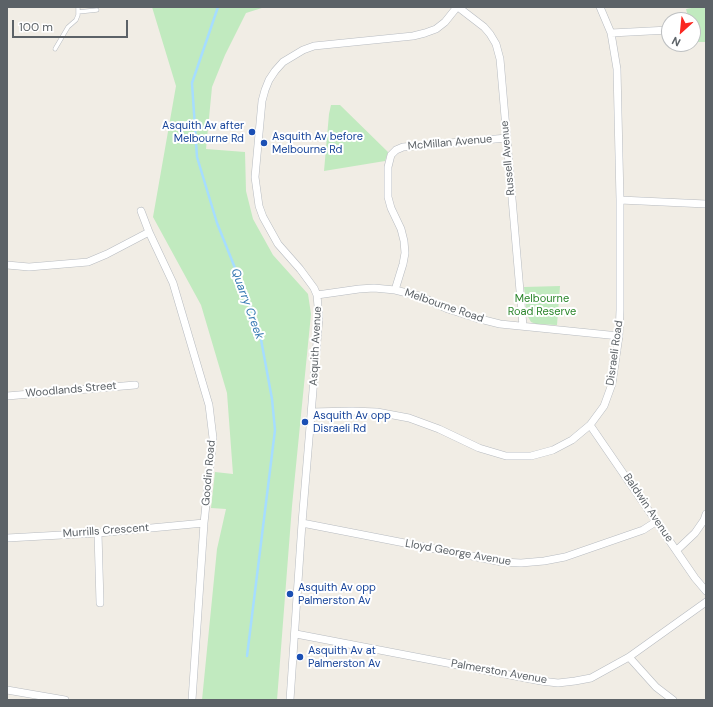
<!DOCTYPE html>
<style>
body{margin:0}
#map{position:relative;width:713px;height:707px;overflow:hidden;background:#f1ede5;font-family:"DM Sans",sans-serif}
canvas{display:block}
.frame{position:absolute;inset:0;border:8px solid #5c6267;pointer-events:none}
.north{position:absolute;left:661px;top:12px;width:40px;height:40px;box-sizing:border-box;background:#fff;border:1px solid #bec0c2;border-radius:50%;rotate:207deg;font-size:11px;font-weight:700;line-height:16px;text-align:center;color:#5c6267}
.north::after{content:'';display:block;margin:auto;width:14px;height:18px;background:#fa2821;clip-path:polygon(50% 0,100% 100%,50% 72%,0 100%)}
.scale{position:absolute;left:12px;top:20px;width:116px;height:18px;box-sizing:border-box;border:2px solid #5c6267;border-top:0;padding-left:5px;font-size:12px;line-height:14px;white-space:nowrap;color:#5c6267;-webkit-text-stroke:3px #fff;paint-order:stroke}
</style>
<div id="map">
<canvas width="713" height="707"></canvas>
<div class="frame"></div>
<div class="north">N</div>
<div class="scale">100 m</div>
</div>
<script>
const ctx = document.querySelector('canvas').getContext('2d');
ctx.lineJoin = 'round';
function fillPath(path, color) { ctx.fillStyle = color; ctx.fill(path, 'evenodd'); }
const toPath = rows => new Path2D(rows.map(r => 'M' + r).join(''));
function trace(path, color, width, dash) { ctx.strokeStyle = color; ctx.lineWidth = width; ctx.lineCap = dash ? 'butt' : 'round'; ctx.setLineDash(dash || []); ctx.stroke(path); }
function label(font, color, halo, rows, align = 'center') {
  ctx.font = font + ' "DM Sans",sans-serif'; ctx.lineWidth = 4; ctx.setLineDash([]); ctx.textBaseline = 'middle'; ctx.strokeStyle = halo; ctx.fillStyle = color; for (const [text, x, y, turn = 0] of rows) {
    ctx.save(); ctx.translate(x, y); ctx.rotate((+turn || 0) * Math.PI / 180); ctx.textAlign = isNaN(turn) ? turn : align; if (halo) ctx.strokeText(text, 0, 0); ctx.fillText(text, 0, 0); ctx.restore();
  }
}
fillPath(toPath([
 [152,7,265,7,246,13,225,55,212,87,206,149,245,152,246,191,253,219,273,255,308,294,311,314,292,506,277,700,202,700,217,549,226,509,211,508,215,472,233,474,227,393,201,305,153,217,176,86],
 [697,7,706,7,706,42,697,42,693,32,693,20,689,20,686,9],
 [331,105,340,105,388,152,385,161,324,171,329,114],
 [560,286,557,325,536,324,531,322,527,315,524,287]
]), '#c1eabf');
trace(toPath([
 [218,7,192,83,197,157,217,223,251,308,260,334,272,399,275,430,247,656]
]), '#a6ddff', 2.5);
const service = toPath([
 [78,12,97,10],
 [55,49,68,27,76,20,78,15,78,7]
]);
const minor = toPath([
 [458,7,484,27,490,34,496,44,500,59,523,326],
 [611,33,669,30],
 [620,200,706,204],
 [141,211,149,232,173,283,209,405,213,438,204,523,192,700],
 [7,265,29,267,88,262,107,254,149,232],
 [395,290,403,264,405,253,404,241,401,229,391,208,388,197,388,167,391,155,396,150,403,147,507,138],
 [317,295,359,289,374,288,395,290,419,296,448,309,476,318,500,324,619,336],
 [7,396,135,385],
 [312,412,352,411,377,412,409,418,439,429,479,448,506,456,531,456,553,450,572,440,590,425,604,406,612,384,619,336,620,310,620,200,617,69,611,33,600,7],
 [590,425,695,578,706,591],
 [302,523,502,562,521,563,544,561,565,557,643,530,657,521],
 [98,533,100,603],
 [7,538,98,533,204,523],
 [677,550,695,533,704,520,706,514],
 [296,634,541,681,558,683,575,681,591,678,629,657,706,602],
 [629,657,656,687,673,700],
 [7,690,65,700],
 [290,700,302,523,319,318,317,295,314,288,300,269,278,244,263,217,259,206,255,177,262,101,265,90,269,80,275,71,283,62,303,50,314,46,413,36,425,33,436,29,445,22,457,7]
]);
trace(service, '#b7bbc0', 4.5);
trace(minor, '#b7bbc0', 8);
trace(service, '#fff', 3.5);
trace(minor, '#fff', 7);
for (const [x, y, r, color] of [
 [252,132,4,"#1a4fb4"],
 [264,143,4,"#1a4fb4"],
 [305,422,4,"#1a4fb4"],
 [290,594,4,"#1a4fb4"],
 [300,657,4,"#1a4fb4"]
]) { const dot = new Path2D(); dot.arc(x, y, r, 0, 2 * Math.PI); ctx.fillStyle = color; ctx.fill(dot); trace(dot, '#fff', 1.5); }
label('11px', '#164399', '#fff', [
 ["Asquith Av after",244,126,"right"],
 ["Melbourne Rd",244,139,"right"],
 ["Asquith Av before",272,137],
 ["Melbourne Rd",272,150],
 ["Asquith Av opp",313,416],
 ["Disraeli Rd",313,429],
 ["Asquith Av opp",298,588],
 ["Palmerston Av",298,601],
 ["Asquith Av at",308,651],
 ["Palmerston Av",308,664]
], 'left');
label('11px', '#5c6267', '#fff', [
 ["McMillan Avenue",450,143,-5],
 ["Russell Avenue",508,158,-95],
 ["Melbourne Road",444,306,19],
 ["Asquith Avenue",316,346,-87],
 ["Disraeli Road",615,353,-82],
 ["Woodlands Street",71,390,-5],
 ["Goodin Road",209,473,-85],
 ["Baldwin Avenue",648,508,56],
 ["Murrills Crescent",106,531,-4],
 ["Lloyd George Avenue",458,553,10],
 ["Palmerston Avenue",499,672,10]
]);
label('11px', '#2c862c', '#fff', [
 ["Melbourne",542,299],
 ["Road Reserve",542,312]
]);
label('italic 12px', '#3679b2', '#fff', [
 ["Quarry Creek",247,304,70]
]);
</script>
